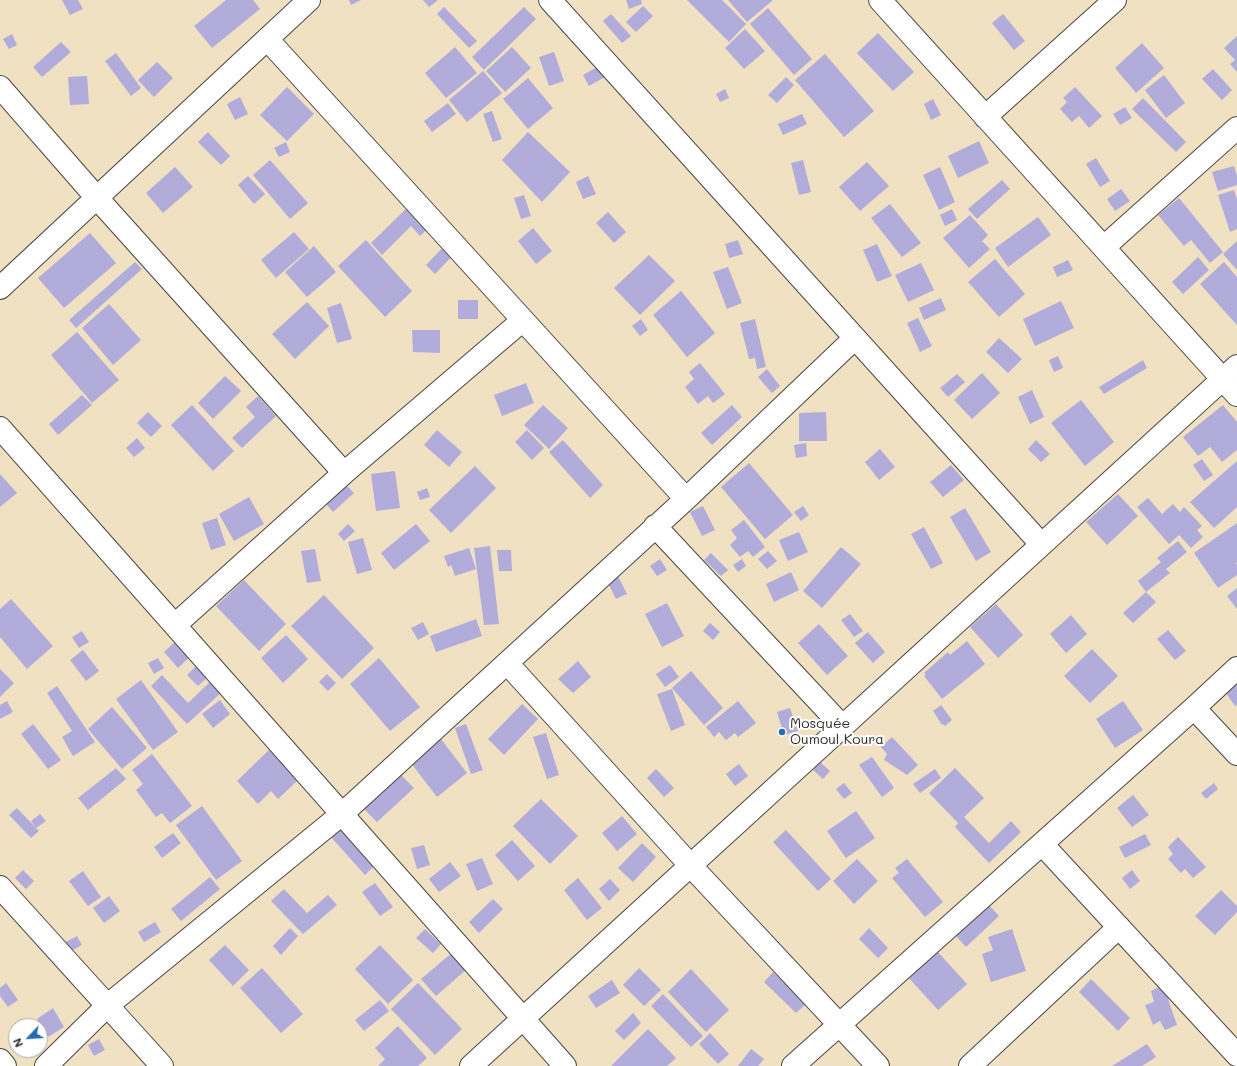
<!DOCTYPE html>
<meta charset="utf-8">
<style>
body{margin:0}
#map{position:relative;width:1237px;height:1066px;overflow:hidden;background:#f0e1c3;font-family:Mali,sans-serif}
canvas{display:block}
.north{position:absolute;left:8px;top:1018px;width:40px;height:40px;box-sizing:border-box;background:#fff;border:1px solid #aaa;border-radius:50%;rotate:245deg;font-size:11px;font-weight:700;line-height:16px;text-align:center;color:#2b2b2b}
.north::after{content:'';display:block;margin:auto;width:14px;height:18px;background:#1f6fb2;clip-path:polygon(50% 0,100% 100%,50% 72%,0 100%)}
</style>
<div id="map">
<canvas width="1237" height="1066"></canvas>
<div class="north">N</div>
</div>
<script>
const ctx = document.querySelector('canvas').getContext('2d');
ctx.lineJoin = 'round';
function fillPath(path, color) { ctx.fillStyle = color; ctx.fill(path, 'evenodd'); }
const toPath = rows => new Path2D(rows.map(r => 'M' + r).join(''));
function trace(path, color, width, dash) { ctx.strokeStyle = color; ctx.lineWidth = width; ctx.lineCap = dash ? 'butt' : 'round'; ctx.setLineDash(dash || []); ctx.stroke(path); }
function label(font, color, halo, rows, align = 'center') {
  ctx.font = font + ' Mali,sans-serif'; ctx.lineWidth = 4; ctx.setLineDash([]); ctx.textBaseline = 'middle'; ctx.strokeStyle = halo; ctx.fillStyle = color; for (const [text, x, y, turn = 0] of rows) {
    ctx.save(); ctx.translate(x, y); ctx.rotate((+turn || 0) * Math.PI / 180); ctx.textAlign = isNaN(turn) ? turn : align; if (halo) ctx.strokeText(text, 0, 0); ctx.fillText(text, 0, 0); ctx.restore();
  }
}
fillPath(toPath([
 [62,0,78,0,83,9,70,15],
 [226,0,253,0,260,9,212,48,194,26],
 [349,0,361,0,351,5],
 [423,0,438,0,429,7],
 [626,0,641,0,642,4,629,9],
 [687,0,722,0,746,24,729,42],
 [728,0,772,0,772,1,747,22],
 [643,6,653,16,636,32,626,22],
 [444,7,477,41,469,48,437,14],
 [524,7,536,19,484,70,472,57],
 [768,8,812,59,794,75,750,24],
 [611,14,631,36,622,43,603,21],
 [1003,14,1025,41,1014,50,992,23],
 [745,29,765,51,744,69,725,48],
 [878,33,914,72,893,91,857,53],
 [12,34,17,45,9,49,3,39],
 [1237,36,1237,72,1230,64,1235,60,1224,48],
 [61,42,71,52,42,77,33,67],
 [1142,43,1164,68,1136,93,1115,68],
 [455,47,477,73,446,98,425,73],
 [512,47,531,68,505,92,486,71],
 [554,52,564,81,549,86,539,57],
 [116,53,141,88,131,96,105,61],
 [825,54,874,111,844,137,795,80],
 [157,62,173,78,154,97,138,80],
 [599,66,605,77,589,86,583,75],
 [1213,69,1232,90,1222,100,1202,79],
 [483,71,502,93,467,122,449,100],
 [1164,75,1185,103,1166,118,1145,90],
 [87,76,89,104,70,105,68,77],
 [786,77,794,85,777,103,768,95],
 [528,78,553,108,528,129,503,99],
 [287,87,314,114,287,141,260,115],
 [1075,87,1102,116,1089,128,1079,116,1072,122,1060,109,1067,102,1063,98],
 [725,89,729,98,720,102,716,94],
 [240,97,248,114,235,120,227,104],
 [1143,98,1186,142,1176,152,1132,109],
 [933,99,941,115,931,120,924,104],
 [448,103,456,114,432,132,424,121],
 [1125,107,1132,118,1120,125,1113,114],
 [492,111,502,139,493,142,483,114],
 [802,114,807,124,783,135,778,124],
 [208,132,230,156,221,165,198,142],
 [528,132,570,172,542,202,502,160],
 [979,141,989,163,958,178,948,156],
 [286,142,290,152,279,157,274,148],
 [1096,158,1110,181,1100,187,1086,164],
 [270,160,308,203,290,219,253,175],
 [803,160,811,192,799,195,791,163],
 [867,162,889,186,860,211,839,187],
 [1234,166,1237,176,1237,185,1218,191,1212,172],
 [175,167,193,187,163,213,146,193],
 [940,167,955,202,939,210,923,175],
 [248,176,265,194,254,204,238,185],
 [588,176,596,194,583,199,576,182],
 [1002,180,1010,189,977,219,968,209],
 [1121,189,1130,201,1115,211,1107,199],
 [1234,190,1237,199,1237,229,1230,232,1218,195],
 [524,195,531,216,521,219,514,198],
 [1179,198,1223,252,1210,263,1191,240,1184,246,1158,215],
 [890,204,921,243,902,257,871,218],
 [410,205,431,226,420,236,411,226,382,255,371,243],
 [952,209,957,220,945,226,940,215],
 [608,212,626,232,614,243,596,223],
 [970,215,988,235,982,241,990,249,969,268,943,238],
 [1038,217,1051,235,1008,267,995,248],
 [533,228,552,251,536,264,518,241],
 [294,232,309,249,276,278,261,260],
 [90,233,116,263,64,308,38,278],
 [366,240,412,291,385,317,338,266],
 [738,240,743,254,729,258,725,244],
 [1237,241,1237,270,1223,254],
 [448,242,458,250,435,274,426,265],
 [877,244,892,276,877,282,863,250],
 [314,246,336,272,307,297,285,272],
 [649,255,675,281,640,315,614,288],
 [1198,257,1209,270,1183,294,1172,282],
 [995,259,1025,294,999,317,968,282],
 [1068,260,1073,270,1057,277,1053,267],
 [135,262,142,269,76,328,69,320],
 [1224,262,1237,277,1237,325,1200,284],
 [921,263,934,290,908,302,895,275],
 [728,267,742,303,727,309,713,272],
 [681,291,715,333,687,357,653,315],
 [941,298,946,310,924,320,919,308],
 [458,300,478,300,478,319,458,319],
 [1061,301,1074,328,1035,346,1023,319],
 [307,302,329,326,295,359,272,334],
 [341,303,352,339,337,343,327,308],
 [109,304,141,340,113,365,82,328],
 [918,318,932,346,920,352,907,323],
 [641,319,648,330,640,336,632,326],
 [755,319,766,367,757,369,755,358,749,359,740,323],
 [412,330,440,330,440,353,413,352],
 [77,332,119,380,92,403,51,355],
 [999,338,1022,359,1008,373,986,352],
 [1058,356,1063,368,1054,372,1049,360],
 [1143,360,1147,368,1104,394,1099,387],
 [700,363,725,394,713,403,708,396,698,404,685,387,694,379,689,372],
 [767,369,780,386,772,393,758,377],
 [982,373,1000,393,972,419,954,400],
 [957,374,965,382,948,397,940,388],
 [225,376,241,391,213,419,198,403],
 [526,383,534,403,502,416,494,395],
 [1032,390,1044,417,1030,424,1018,397],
 [82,395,92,405,58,435,49,424],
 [258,396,276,416,242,448,232,438,255,417,246,407],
 [1081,400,1114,442,1085,466,1051,423],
 [192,405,234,451,213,471,171,425],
 [543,405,568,428,549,449,524,425],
 [732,405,742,417,712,445,701,433],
 [1223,405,1237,422,1237,450,1222,462,1210,447,1198,456,1183,437],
 [148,412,162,426,151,437,137,423],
 [826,412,827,441,799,441,799,413],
 [437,430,462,452,449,467,424,445],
 [527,430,544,448,532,460,515,442],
 [137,438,145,448,134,457,126,448],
 [563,440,603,485,590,498,549,452],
 [1036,440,1050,454,1041,462,1028,449],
 [806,443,807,456,796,458,794,445],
 [880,449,895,467,879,480,865,462],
 [1202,459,1213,475,1204,481,1193,465],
 [1237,461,1237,507,1214,528,1190,502],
 [749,463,793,515,765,539,721,487],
 [951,465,964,480,943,497,930,482],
 [475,466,496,488,451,533,429,510],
 [395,471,400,508,376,511,371,474],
 [0,474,17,493,0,507],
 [346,485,354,493,333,512,326,504],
 [427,488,430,497,420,500,417,492],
 [1118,494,1138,516,1107,545,1086,522],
 [249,497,264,524,234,541,219,514],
 [1148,498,1162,514,1173,504,1180,512,1184,507,1202,526,1197,530,1203,537,1191,548,1179,535,1169,544,1137,507],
 [703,506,715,530,702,536,690,512],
 [803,506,809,515,801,521,794,512],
 [965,508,991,552,976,561,950,517],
 [217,518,226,545,211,550,202,523],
 [744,520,765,547,753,557,748,551,740,557,730,545,737,538,731,530],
 [1237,523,1237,562,1236,563,1237,565,1237,575,1218,588,1194,553],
 [348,524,355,531,344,541,338,534],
 [416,524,430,541,394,570,381,553],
 [924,527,943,563,931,569,911,534],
 [799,532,808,552,788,561,779,540],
 [363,538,372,570,357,574,348,542],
 [1178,541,1187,552,1166,569,1170,573,1146,592,1138,581,1161,562,1157,558],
 [490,546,499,624,484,625,474,548],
 [841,547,861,564,822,608,803,591],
 [469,548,476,569,455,576,451,565,448,567,444,556],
 [315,549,321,581,307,583,301,551],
 [497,550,511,550,512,571,499,571],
 [768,551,777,561,767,569,758,559],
 [711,553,728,570,721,576,704,560],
 [660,559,667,570,657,576,650,566],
 [742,559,746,566,738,572,733,565],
 [791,572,799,590,774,602,766,584],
 [618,576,627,594,616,599,607,581],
 [244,580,286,624,259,651,216,606],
 [1237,588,1237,609,1227,596],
 [1146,592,1156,602,1133,623,1123,613],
 [324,595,374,648,342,679,291,626],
 [11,599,53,646,27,669,0,637,0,609],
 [667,603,684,636,662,647,645,614],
 [996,604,1023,635,998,658,970,627],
 [850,614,863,631,854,637,841,620],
 [1071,615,1087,634,1066,653,1050,634],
 [476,619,482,636,436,652,430,636],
 [423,622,429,634,418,640,411,628],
 [710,623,720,632,713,640,703,631],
 [819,624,848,656,827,675,798,643],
 [1168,630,1186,651,1175,660,1157,639],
 [82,631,89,642,79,648,72,637],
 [868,632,885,652,873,663,855,643],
 [286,635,308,659,283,683,261,658],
 [178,639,192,655,178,668,164,652],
 [967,641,985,664,942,699,924,676,926,675,924,673,948,652,950,655],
 [1092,649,1118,676,1090,703,1064,676],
 [83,650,99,671,86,681,70,660],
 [158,658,164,668,154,674,148,663],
 [379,658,420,707,390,731,350,684],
 [578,661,591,677,573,693,558,679],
 [199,663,210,675,198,686,187,675],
 [670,665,679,677,665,687,656,674],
 [0,669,14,683,0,697],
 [691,671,723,708,704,725,672,688],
 [327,674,336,683,328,691,319,682],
 [162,675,188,703,212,680,223,691,187,724,151,686],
 [141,680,178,732,153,750,116,699],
 [1237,685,1237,705,1235,706,1226,693],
 [57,686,95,742,73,756,62,737,72,731,47,693],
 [672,689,685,725,671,731,657,694],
 [220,700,230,714,213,728,202,714],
 [7,701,13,712,0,719,0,705],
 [738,701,756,723,738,737,735,733,726,740,719,732,714,737,706,727],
 [1123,701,1143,730,1115,748,1096,719],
 [522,704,538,719,504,755,488,739],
 [941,705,952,720,945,726,943,724,942,725,933,711],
 [112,707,147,748,122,769,88,729],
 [790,708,798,731,784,735,777,712],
 [33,724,61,760,48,769,21,734],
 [466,724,483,770,471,774,455,728],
 [546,733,559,775,547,779,533,737],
 [892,737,918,765,907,775,884,760,887,754,881,747],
 [441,739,467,773,437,797,411,763],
 [269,750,298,780,278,799,271,791,258,804,237,781],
 [152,754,192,806,170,823,162,813,156,817,136,790,143,784,132,770],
 [872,757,894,788,882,797,859,765],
 [820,762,830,771,823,779,813,770],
 [739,764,748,776,735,786,726,774],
 [116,768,126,779,88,810,78,798],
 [955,768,984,798,964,817,989,843,1011,821,1021,832,989,863,955,827,958,823,929,793],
 [656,769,674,788,664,797,647,778],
 [935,769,941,778,920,793,913,784],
 [398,772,414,788,377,822,362,807],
 [844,783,852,793,844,799,836,789],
 [1214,783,1218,789,1206,799,1201,793],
 [1133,795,1149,815,1132,827,1117,808],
 [541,799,578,836,550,864,513,826],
 [202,806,242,861,216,880,176,825],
 [17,808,36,828,31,821,40,814,46,821,36,828,39,831,31,838,9,815],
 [856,811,875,838,846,858,827,831],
 [622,816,637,834,617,851,602,833],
 [342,826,376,864,365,875,330,836],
 [786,830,831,879,818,891,773,842],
 [173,833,181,843,162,858,154,847],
 [1145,834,1151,845,1125,858,1119,847],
 [1178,837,1206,867,1193,878,1185,869,1181,873,1168,859,1173,854,1168,847],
 [512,840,535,866,518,881,495,855],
 [642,843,656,857,633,882,618,868],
 [424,845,430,865,417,869,411,848],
 [482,858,493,884,477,891,466,864],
 [857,859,878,881,854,904,833,881],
 [907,859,943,902,925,917,892,878,899,873,895,868],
 [450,862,461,876,439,892,429,879],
 [23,870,34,881,26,889,15,878],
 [1132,870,1140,881,1130,889,1122,878],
 [83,871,101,897,88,906,69,881],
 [210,877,220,889,181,921,171,909],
 [578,878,602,908,587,920,564,890],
 [610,879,620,890,609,901,599,889],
 [375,883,393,907,380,916,362,892],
 [284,889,307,913,328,895,337,905,303,934,271,901],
 [1221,890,1237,906,1237,912,1215,935,1195,916],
 [109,896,120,911,104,923,93,908],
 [493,899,503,909,479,933,469,922],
 [989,905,999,916,966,947,956,936],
 [155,922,161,932,144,942,138,932],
 [290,928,298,936,281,955,273,946],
 [869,928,888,948,878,958,859,939],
 [425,929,441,944,433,953,416,938],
 [1012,929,1026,971,991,982,982,954,993,950,988,937],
 [77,936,82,945,69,952,64,943],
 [225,945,249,970,233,986,209,960],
 [380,945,413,980,388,1004,355,969],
 [936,950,967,984,938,1010,907,976],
 [453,952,467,969,436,996,421,979],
 [262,968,303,1014,281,1033,240,988],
 [639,968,661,990,644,1006,623,985],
 [691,969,729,1010,706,1032,668,992],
 [773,972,806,1004,796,1013,764,982],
 [1091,979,1130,1018,1118,1031,1079,992],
 [612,980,620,993,596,1008,588,996],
 [6,983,18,1000,8,1007,0,996,0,988],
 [418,983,462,1029,435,1055,391,1009],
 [1163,985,1177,1025,1165,1030,1160,1021,1153,1025,1145,1005,1154,1002,1151,991],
 [663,994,703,1036,691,1047,651,1006],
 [380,1000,389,1011,364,1031,355,1020],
 [53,1008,64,1027,48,1037,37,1019],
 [633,1013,641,1023,624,1040,615,1031],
 [398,1026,427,1058,418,1066,378,1066,385,1059,375,1048],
 [648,1029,676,1058,667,1066,611,1066],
 [710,1033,729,1054,718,1064,699,1044],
 [99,1039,105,1050,94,1056,88,1045],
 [1147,1044,1156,1057,1142,1066,1112,1066],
 [751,1049,764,1059,758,1066,738,1066]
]), '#b2acdb');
const minor = toPath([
 [550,0,1041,544],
 [880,0,1237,395],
 [267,39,686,499],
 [0,87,97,198,344,473],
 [985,117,1115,0],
 [1104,247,1237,128],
 [0,288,309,0],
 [0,428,565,1066],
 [655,526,842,726],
 [175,625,344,473,523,320],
 [507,663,690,865,878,1066],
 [1194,708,1237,754],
 [1042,844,1237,1055],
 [0,887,162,1066],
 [0,1060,5,1066],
 [46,1066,108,1005,342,814,686,499,855,338],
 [471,1066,1237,366],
 [793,1066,1194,708,1237,668],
 [970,1066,1119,927]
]);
trace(minor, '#494642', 24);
trace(minor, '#fff', 22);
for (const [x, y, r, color] of [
 [782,732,4,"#1f6fb2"]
]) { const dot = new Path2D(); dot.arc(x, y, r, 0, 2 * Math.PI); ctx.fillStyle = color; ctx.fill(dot); trace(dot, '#fff', 1.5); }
label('14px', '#2b2b2b', '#fff', [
 ["Mosquée",790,724],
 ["Oumoul Koura",790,740]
], 'left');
</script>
